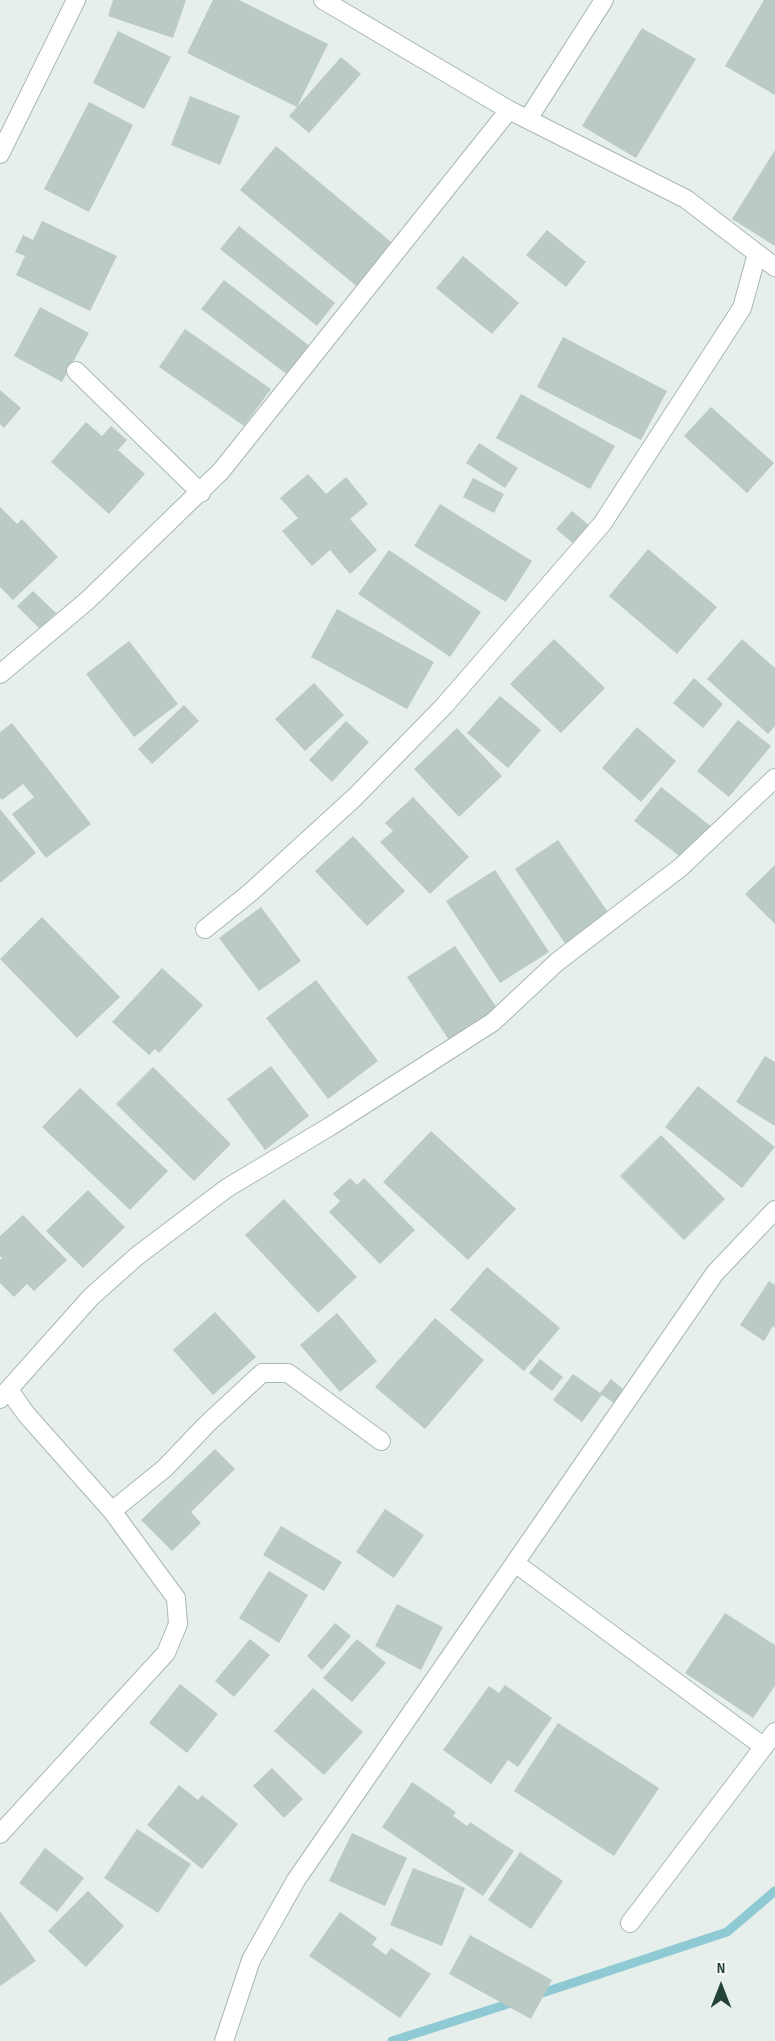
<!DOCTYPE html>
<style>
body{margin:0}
#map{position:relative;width:775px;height:2041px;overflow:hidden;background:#e6efeb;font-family:"Sofia Sans Condensed",sans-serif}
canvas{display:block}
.north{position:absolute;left:691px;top:1957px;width:60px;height:60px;-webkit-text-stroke:4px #f7fbf9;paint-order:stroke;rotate:0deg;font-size:16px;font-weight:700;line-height:24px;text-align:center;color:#24423a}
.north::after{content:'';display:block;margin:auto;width:21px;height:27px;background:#24423a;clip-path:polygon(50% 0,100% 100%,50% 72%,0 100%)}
</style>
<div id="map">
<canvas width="775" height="2041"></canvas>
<div class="north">N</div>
</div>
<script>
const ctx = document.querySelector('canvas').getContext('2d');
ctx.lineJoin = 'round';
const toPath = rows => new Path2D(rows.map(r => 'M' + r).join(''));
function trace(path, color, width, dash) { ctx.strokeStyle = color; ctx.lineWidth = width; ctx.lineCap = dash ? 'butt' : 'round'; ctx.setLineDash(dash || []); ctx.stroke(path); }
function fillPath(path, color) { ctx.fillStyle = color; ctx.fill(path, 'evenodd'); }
trace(toPath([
 [536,1995,727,1932,775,1891],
 [392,2041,514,2002]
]), '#8ec9d4', 9);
fillPath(toPath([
 [113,0,186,0,173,38,108,16],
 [213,0,239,0,328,44,297,107,187,53],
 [764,0,775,0,775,95,725,66],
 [642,28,696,59,636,158,582,126],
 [118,31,171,57,144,109,93,83],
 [341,57,361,74,309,133,289,116],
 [190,96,240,116,220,165,171,145],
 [89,102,133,125,89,212,44,189],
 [276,146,396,246,360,289,240,190],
 [775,150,775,246,732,219],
 [42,221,117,256,90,311,16,275,25,256,15,252,23,235,33,240],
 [239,226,335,303,317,326,220,249],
 [547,230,586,262,566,287,526,255],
 [463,256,519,303,492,334,436,288],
 [224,280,311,347,289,376,201,309],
 [40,307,89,333,62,382,14,356],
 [185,329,271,389,244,426,159,367],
 [563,337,667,391,641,440,537,387],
 [0,390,21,408,4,428,0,424],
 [521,394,615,446,590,489,496,438],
 [711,407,774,463,747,493,684,436],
 [86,422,102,436,111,426,127,440,118,450,145,474,109,514,51,462],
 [479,443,518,468,505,488,466,463],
 [308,474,326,494,346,477,368,504,350,519,377,550,350,574,330,550,312,566,282,531,298,518,280,498],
 [473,478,504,494,494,513,463,497],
 [440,504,532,561,506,602,414,546],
 [0,507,17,524,22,519,58,557,13,600,0,587],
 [572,511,591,527,575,545,556,529],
 [648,549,717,607,677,654,609,596],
 [389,550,481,612,450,657,358,594],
 [33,591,56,613,40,629,17,606],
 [337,609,434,662,407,709,311,657],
 [554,639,605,688,561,733,510,684],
 [742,639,775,668,775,726,768,734,707,679],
 [129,641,178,704,134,737,86,674],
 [694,678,723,704,703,728,673,703],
 [314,683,344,715,305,751,275,719],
 [500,696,541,730,508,768,467,733],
 [184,705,199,721,152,764,138,749],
 [738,720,771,746,729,797,697,771],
 [346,721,369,742,332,782,309,760],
 [12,723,91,824,46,858,12,814,34,797,23,784,2,800,0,798,0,732],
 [637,727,676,761,641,802,602,768],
 [457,728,502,776,459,817,414,769],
 [661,787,713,828,686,861,634,821],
 [413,797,469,857,430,894,380,842,393,831,385,823],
 [0,809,36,853,0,883],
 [353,836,405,891,367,926,315,871],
 [558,840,610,915,566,945,515,869],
 [775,865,775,924,745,894],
 [495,870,549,952,500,983,446,901],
 [261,907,301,961,259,991,219,938],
 [42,917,120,997,77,1038,0,959],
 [455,946,497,1008,449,1040,407,977],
 [162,968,203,1005,159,1053,155,1049,149,1055,112,1022],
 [316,980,378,1061,328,1099,266,1018],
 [765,1056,775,1062,775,1126,736,1102],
 [271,1066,309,1116,265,1150,227,1099],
 [153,1067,231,1144,194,1181,116,1104],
 [698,1086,775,1147,742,1188,665,1127],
 [80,1088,168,1171,130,1210,42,1127],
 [431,1131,516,1209,468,1260,383,1182],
 [661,1135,725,1199,684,1240,620,1176],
 [350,1178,357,1185,364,1178,415,1230,380,1264,329,1212,340,1201,333,1194],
 [88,1190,125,1227,83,1268,46,1231],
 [284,1199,357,1277,318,1313,245,1235],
 [23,1215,67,1260,34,1291,27,1284,14,1297,0,1283,0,1260,2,1258,0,1256,0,1236],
 [487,1267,560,1328,524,1371,450,1310],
 [769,1281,775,1285,775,1328,773,1326,764,1341,740,1325],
 [215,1312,256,1357,213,1395,173,1350],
 [337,1313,377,1361,340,1392,300,1345],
 [435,1318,484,1360,425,1429,375,1387],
 [540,1359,563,1377,552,1391,529,1373],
 [573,1374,600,1393,611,1379,624,1390,614,1403,602,1395,582,1422,553,1400],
 [215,1449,235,1469,191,1512,201,1523,172,1551,141,1520],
 [385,1509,424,1535,394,1578,356,1552],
 [281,1526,342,1562,324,1591,263,1555],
 [269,1571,308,1595,279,1643,239,1618],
 [397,1604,443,1627,421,1670,375,1646],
 [725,1613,775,1645,775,1686,753,1718,685,1673],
 [335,1623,351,1636,322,1670,307,1656],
 [250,1639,270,1655,234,1697,215,1681],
 [357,1639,386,1663,352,1702,323,1678],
 [180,1684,218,1714,187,1753,149,1723],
 [505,1685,552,1718,518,1767,508,1760,491,1784,443,1750,489,1686,499,1693],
 [313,1688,363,1732,324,1775,274,1731],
 [558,1723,659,1788,614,1856,514,1791],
 [272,1768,303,1799,284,1818,253,1786],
 [412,1782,456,1812,453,1816,467,1826,470,1822,514,1851,483,1896,382,1827],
 [179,1785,198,1800,202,1795,238,1824,202,1869,147,1825],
 [137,1829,191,1864,158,1913,104,1878],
 [352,1833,407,1858,385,1906,329,1881],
 [45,1848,84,1878,57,1912,19,1883],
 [520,1852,563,1881,531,1929,488,1900],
 [413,1868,465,1888,442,1946,390,1925],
 [88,1891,124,1926,86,1967,48,1931],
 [0,1911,36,1961,0,1986],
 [340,1912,377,1938,372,1945,386,1955,391,1948,431,1974,400,2018,309,1956],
 [470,1935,552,1980,531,2019,449,1974]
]), '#bbcac4');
const minor = toPath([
 [323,0,509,110,686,199,775,267],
 [528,119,604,0],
 [0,154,76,0],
 [76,371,201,493],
 [0,674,88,600,221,471,509,110],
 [205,929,251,892,354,798,444,706,602,524,742,308,757,254],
 [0,1399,91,1297,137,1256,227,1188,329,1127,493,1022,557,962,681,867,775,778],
 [112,1511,165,1468,207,1424,262,1373,288,1373,381,1441],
 [515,1563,764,1747],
 [0,1834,166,1653,178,1624,176,1598,112,1511,26,1414,9,1390],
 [630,1923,775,1732],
 [224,2041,251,1960,296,1880,715,1273,775,1210]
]);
trace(minor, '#a8b8b2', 20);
trace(minor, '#fff', 18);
</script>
